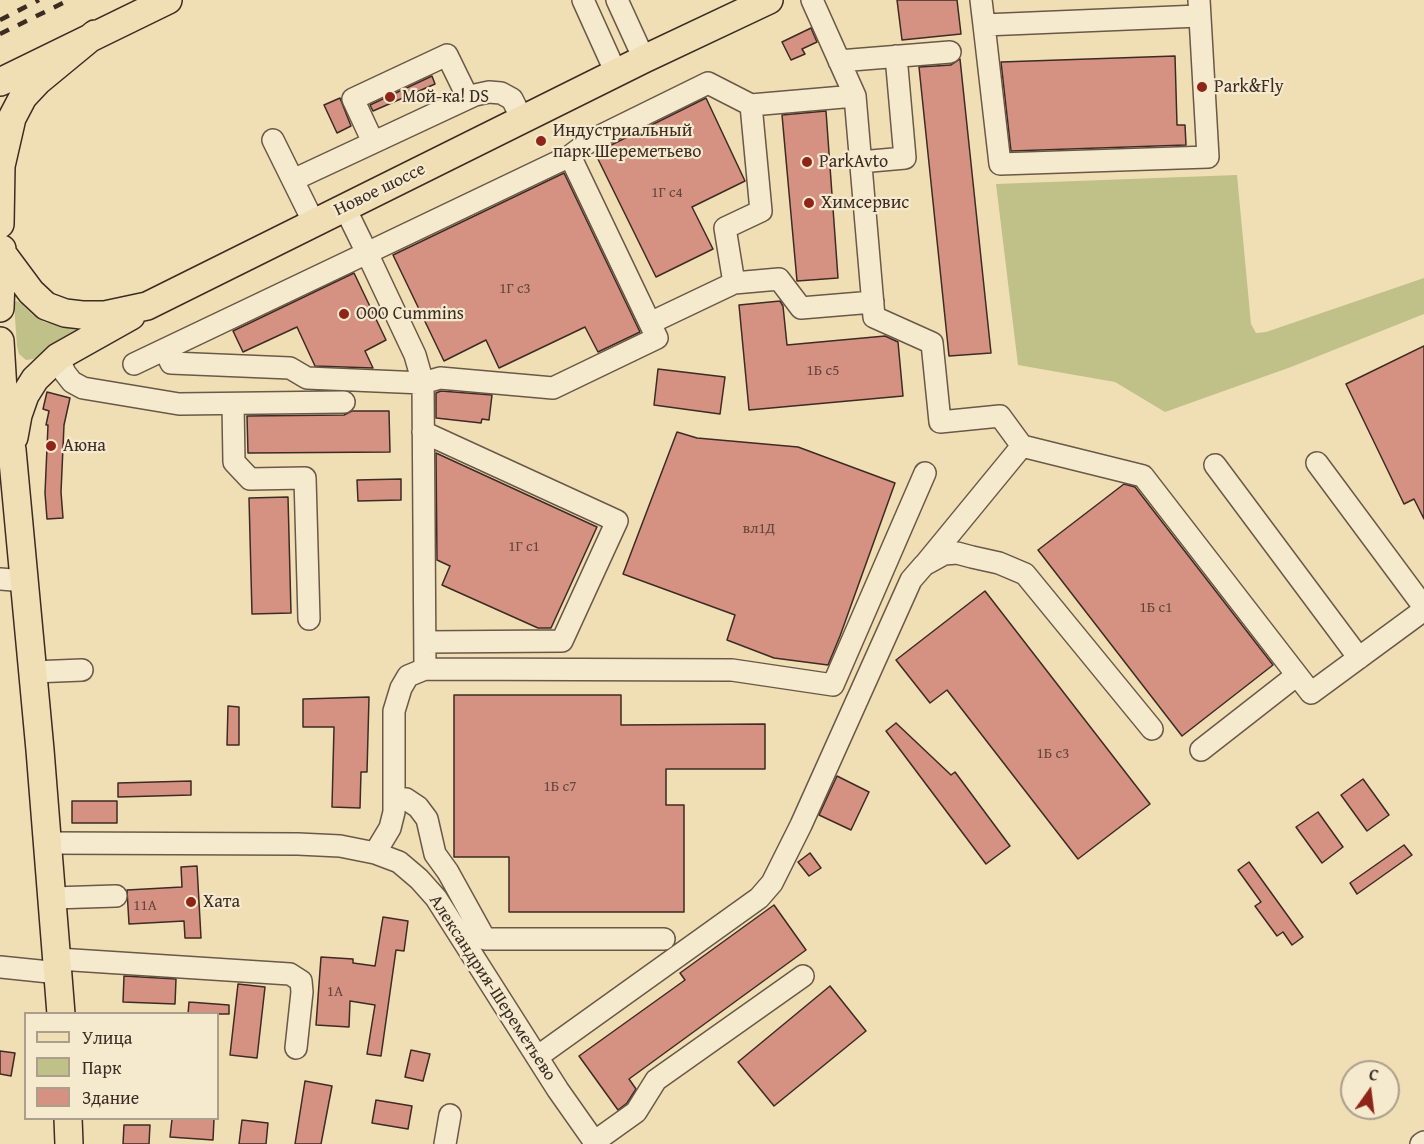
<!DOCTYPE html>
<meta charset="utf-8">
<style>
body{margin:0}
#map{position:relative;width:1424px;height:1144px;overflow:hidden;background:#f0dfb4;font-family:"Gentium Book Plus",serif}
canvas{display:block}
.legend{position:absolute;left:24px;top:1012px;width:195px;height:108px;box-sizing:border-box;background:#f5eace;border:2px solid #ab9e8a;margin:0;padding:8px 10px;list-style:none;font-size:18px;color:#3d2b24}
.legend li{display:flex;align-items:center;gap:12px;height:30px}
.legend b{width:30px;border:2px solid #ab9e8a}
.north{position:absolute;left:1340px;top:1060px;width:60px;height:60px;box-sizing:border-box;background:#f5eace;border:2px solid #ab9e8a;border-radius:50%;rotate:14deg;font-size:16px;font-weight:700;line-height:24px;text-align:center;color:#3d2b24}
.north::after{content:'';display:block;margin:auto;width:21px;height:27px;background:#8f2418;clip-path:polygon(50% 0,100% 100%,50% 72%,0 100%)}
</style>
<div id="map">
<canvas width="1424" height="1144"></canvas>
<ul class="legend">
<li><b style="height:8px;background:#f0dfb4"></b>Улица</li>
<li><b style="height:16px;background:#c0c089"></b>Парк</li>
<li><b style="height:16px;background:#d59282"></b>Здание</li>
</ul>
<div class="north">С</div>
</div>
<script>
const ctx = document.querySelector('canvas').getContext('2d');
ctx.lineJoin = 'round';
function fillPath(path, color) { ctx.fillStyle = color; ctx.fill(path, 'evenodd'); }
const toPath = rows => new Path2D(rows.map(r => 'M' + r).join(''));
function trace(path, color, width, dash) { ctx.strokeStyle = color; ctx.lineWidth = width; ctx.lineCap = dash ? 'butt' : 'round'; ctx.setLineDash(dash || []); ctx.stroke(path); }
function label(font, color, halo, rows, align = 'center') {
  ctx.font = font + ' "Gentium Book Plus",serif'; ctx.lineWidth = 4.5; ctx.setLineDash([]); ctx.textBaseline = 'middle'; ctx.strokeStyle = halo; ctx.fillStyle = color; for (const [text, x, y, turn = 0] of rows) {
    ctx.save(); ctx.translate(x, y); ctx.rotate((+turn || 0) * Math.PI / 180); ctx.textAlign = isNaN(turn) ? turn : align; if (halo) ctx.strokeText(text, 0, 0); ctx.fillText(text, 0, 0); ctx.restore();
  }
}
fillPath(toPath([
 [1237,175,1251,324,1256,333,1266,332,1424,278,1424,314,1291,367,1165,412,1115,382,1018,365,996,184],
 [16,301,19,302,33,315,44,322,81,331,34,359,26,360,19,354,17,346,14,304]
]), '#c0c089');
const building = toPath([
 [897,0,957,0,961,34,902,40,897,0],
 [811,28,817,42,802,49,805,54,791,60,782,42,811,28],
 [1175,56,1177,125,1185,125,1186,145,1011,151,1001,62,1175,56],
 [960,59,991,353,949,356,919,67,951,65,960,59],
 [432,76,435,84,373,111,370,105,432,76],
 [340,98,351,126,337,133,324,105,340,98],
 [706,98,745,181,692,207,713,249,656,277,595,153,706,98],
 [826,111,838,278,797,281,782,115,826,111],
 [564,173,640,332,598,352,585,327,499,368,486,340,444,361,393,255,564,173],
 [354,273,386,340,365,351,373,368,315,366,297,327,243,352,233,331,354,273],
 [780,301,783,306,787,345,885,336,898,342,903,396,749,410,739,305,780,301],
 [1424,346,1424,519,1414,499,1404,504,1346,384,1424,346],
 [658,369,725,377,720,414,654,405,658,369],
 [441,391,492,395,489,420,482,419,481,423,436,418,436,393,441,391],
 [47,392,70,398,64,425,61,492,63,518,47,519,45,493,48,425,46,425,49,411,43,409,47,392],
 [352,411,389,411,390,452,248,453,247,416,344,415,352,411],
 [677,432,697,438,798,447,895,483,840,636,828,665,774,658,727,640,735,615,623,574,677,432],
 [436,453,597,527,551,628,538,628,442,585,450,566,437,560,436,453],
 [401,479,401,500,358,501,357,480,401,479],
 [1124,484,1135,487,1273,665,1182,736,1038,550,1124,484],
 [288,497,291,613,252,614,249,498,288,497],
 [985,591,1150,804,1078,859,947,690,930,703,896,660,985,591],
 [454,695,621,695,621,725,765,724,765,769,666,769,666,805,684,805,684,912,509,912,509,857,454,857,454,695],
 [369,697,367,772,361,772,360,808,332,807,334,727,303,727,303,699,369,697],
 [228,706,239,707,239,745,227,745,228,706],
 [896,723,951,775,955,772,1010,846,986,864,886,731,896,723],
 [837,776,869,792,851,830,819,815,837,776],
 [1363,779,1389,815,1367,831,1341,795,1363,779],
 [191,781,191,795,118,797,118,783,191,781],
 [72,801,117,801,117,823,72,823,72,801],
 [1318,812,1343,847,1322,863,1296,827,1318,812],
 [1404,845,1412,855,1357,894,1350,883,1404,845],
 [810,853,821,868,809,876,798,862,810,853],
 [1249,862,1303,937,1292,945,1283,932,1277,936,1255,906,1261,902,1238,870,1249,862],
 [197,866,201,938,185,938,184,921,129,924,127,890,182,887,181,867,197,866],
 [774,905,806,950,629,1079,636,1089,627,1103,618,1110,579,1056,685,980,680,973,774,905],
 [383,917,408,921,404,951,396,950,381,1056,367,1054,375,1005,350,1001,349,1027,316,1025,321,957,353,959,353,963,375,966,383,917],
 [124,976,176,979,175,1004,123,1002,124,976],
 [238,984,265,987,257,1058,230,1055,238,984],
 [830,986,866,1031,774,1106,738,1062,830,986],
 [189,1002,229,1005,229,1014,188,1014,189,1002],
 [411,1050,430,1054,423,1081,405,1077,411,1050],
 [0,1051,15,1053,11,1076,0,1074,0,1051],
 [305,1081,332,1086,321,1144,295,1144,305,1081],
 [376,1100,412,1106,408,1129,372,1123,376,1100],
 [172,1119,214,1119,213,1140,170,1137,172,1119],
 [242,1120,268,1123,266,1144,239,1144,242,1120],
 [124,1125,150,1125,149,1144,123,1144,124,1125]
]);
fillPath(building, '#d59282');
trace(building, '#3d2b24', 1.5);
const minor = toPath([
 [583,0,616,73],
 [617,0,644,59],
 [812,0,855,96],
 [981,0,984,25,1199,16],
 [984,25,1000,164,1208,157,1199,0],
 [839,61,950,52],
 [273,140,314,223],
 [373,142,353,99,447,55,468,98],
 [570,156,590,141,708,83,751,105],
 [860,162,905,158,896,56],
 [293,180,475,95,489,92,501,93,512,99,522,119],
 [734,283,779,279,801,308,873,302],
 [650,323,734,283,725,228,761,211,751,105,855,96,874,317,932,343,940,422,1000,416,1022,446],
 [165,350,171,363,290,368,307,378,423,383,440,378,553,388,657,338,570,156,367,253,345,208],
 [58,357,65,373,72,382,83,388,179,404,344,402],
 [134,364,367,253,415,355,423,383,425,669],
 [233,404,234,462,250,479,305,478,309,619],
 [423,432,617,521,562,641,425,642],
 [1317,463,1424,607],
 [1215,465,1359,658],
 [926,563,1022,446,1143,476,1297,675,1201,750],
 [0,579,25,581],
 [33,672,82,670],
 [1297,675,1311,693,1424,610],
 [394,798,406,799,418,807,427,819,435,854,448,872,485,939,664,939],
 [48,843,298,844,340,846,375,853,399,862,419,879,436,898,558,1090,596,1144],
 [375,853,390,828,394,812,394,711,401,688,408,676,425,669,732,670,833,685,925,473],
 [53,898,116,896],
 [58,959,290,974,301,981,302,992,296,1048],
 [0,967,59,973],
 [537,1057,759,898,772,883,801,825,911,580,924,565,944,554,957,553,972,557,999,563,1025,574,1152,729],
 [594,1142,636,1112,656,1080,803,976],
 [445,1144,450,1115],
 [1421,1144,1424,1142]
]);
const major = toPath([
 [0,82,168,0],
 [0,224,1,166,12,118,23,97,38,81,95,34],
 [2,253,31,292,46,306,65,313,82,315,105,315,147,306,644,59,769,0],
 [0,308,2,249],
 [0,341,4,407,12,450,40,750,61,1014],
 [14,437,18,415,25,395,35,379,58,357,131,316],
 [68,1118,69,1144]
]);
trace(minor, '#6a5848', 24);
trace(major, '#3d2b24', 30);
trace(minor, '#f5eace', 21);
trace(major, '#f0dfb4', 27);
trace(toPath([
 [0,20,39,0],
 [0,34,69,0]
]), '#3d2b24', 4.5, [10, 10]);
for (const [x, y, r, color] of [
 [1202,87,6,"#8f2418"],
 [390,97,6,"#8f2418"],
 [541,141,6,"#8f2418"],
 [807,162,6,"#8f2418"],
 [809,203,6,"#8f2418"],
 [344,314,6,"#8f2418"],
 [51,446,6,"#8f2418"],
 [191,902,6,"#8f2418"]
]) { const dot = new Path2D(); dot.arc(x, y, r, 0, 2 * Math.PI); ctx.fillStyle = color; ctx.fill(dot); trace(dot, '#f5eace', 2); }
label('15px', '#63453c', null, [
 ["1Г с4",667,193],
 ["1Г с3",515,289],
 ["1Б с5",823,371],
 ["вл1Д",759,529],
 ["1Г с1",524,547],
 ["1Б с1",1156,608],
 ["1Б с3",1053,754],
 ["1Б с7",560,787],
 ["11А",145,906],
 ["1А",335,992]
]);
label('18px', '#3d2b24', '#f5eace', [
 ["Park&Fly",1214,87],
 ["Мой-ка! DS",402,97],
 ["Индустриальный",553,131],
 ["парк Шереметьево",553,152],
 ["ParkAvto",819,162],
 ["Химсервис",821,203],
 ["OOO Cummins",356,314],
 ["Аюна",63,446],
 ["Хата",203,902]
], 'left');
label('18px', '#3d2b24', '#f5eace', [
 ["Новое шоссе",380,190,-26],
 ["Александрия-Шереметьево",492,988,57]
]);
</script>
